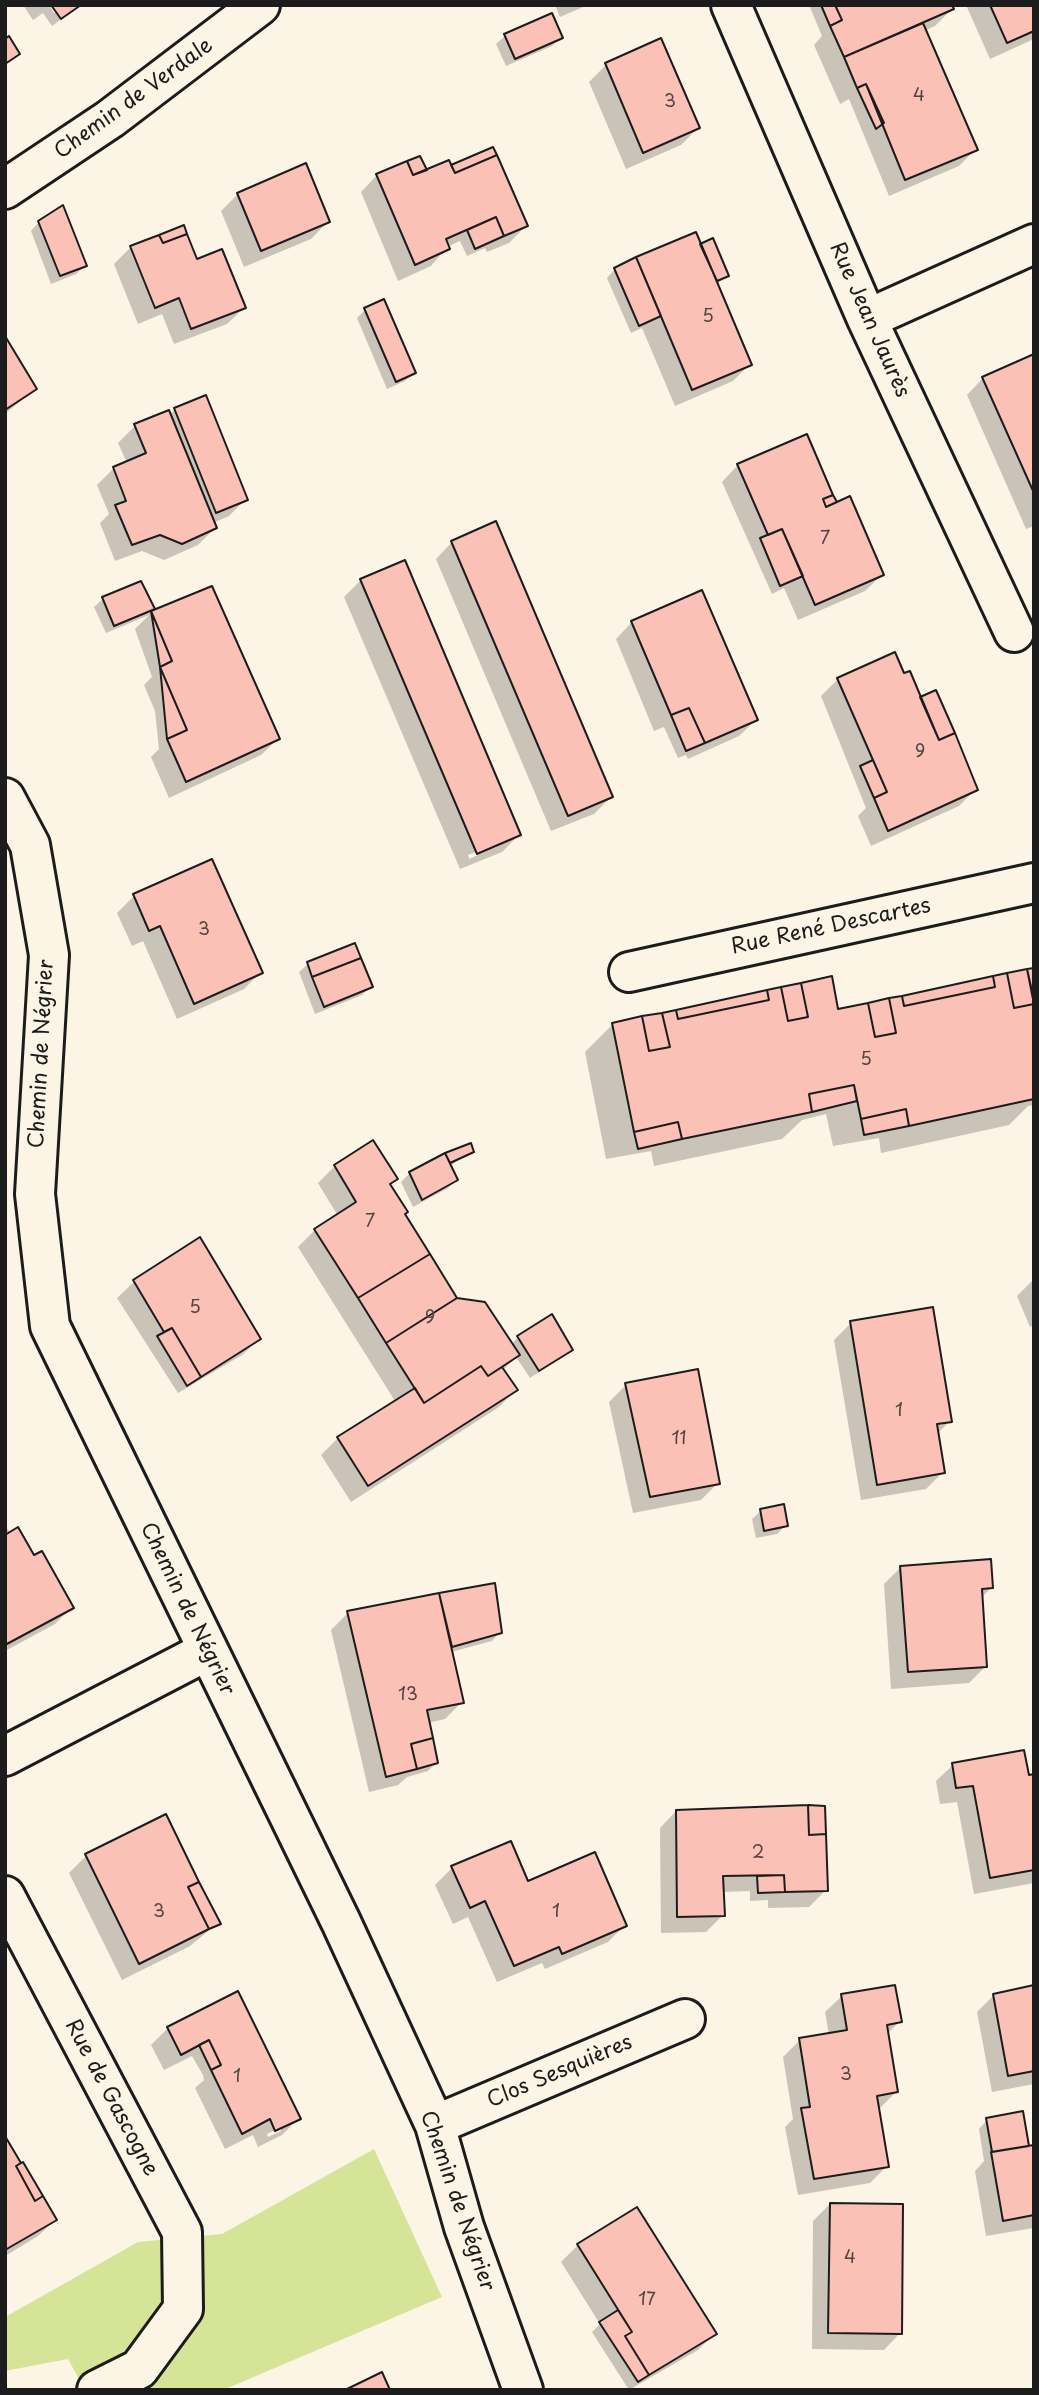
<!DOCTYPE html>
<meta charset="utf-8">
<style>
body{margin:0}
#map{position:relative;width:1039px;height:2395px;overflow:hidden;background:#fcf5e5;font-family:"Playpen Sans",sans-serif}
canvas{display:block}
.frame{position:absolute;inset:0;border:7px solid #1c1c1c;pointer-events:none}
</style>
<div id="map">
<canvas width="1039" height="2395"></canvas>
<div class="frame"></div>
</div>
<script>
const ctx = document.querySelector('canvas').getContext('2d');
ctx.lineJoin = 'round';
function fillPath(path, color) { ctx.fillStyle = color; ctx.fill(path, 'evenodd'); }
const toPath = rows => new Path2D(rows.map(r => 'M' + r).join(''));
function trace(path, color, width, dash) { ctx.strokeStyle = color; ctx.lineWidth = width; ctx.lineCap = dash ? 'butt' : 'round'; ctx.setLineDash(dash || []); ctx.stroke(path); }
function label(font, color, halo, rows, align = 'center') {
  ctx.font = font + ' "Playpen Sans",sans-serif'; ctx.lineWidth = 5; ctx.setLineDash([]); ctx.textBaseline = 'middle'; ctx.strokeStyle = halo; ctx.fillStyle = color; for (const [text, x, y, turn = 0] of rows) {
    ctx.save(); ctx.translate(x, y); ctx.rotate((+turn || 0) * Math.PI / 180); ctx.textAlign = isNaN(turn) ? turn : align; if (halo) ctx.strokeText(text, 0, 0); ctx.fillText(text, 0, 0); ctx.restore();
  }
}
fillPath(toPath([
 [374,2149,442,2297,223,2390,85,2390,68,2359,5,2371,5,2317,138,2242,222,2234]
]), '#d5e497');
fillPath(toPath([
 [23,5,49,5,54,13,57,11,53,5,81,5,52,26,43,13,33,20],
 [555,5,570,7,588,5,560,17],
 [809,5,950,5,952,9,935,26,924,31,976,149,959,166,889,196,849,99,840,104,814,45,822,36],
 [966,5,1034,5,1034,39,990,59],
 [551,15,560,38,552,46,506,66,496,44,505,36],
 [660,40,698,128,681,145,626,169,589,82,606,65],
 [305,166,328,222,311,239,244,267,221,211,238,194],
 [450,167,526,226,509,243,487,252,485,248,467,256,460,241,447,247,431,266,398,281,361,192,377,175],
 [39,222,85,266,76,274,51,284,31,231],
 [700,246,727,275,716,285,750,364,733,381,675,406,642,328,631,333,607,278,615,269],
 [131,247,244,308,227,324,174,344,162,314,138,324,114,264],
 [365,310,414,373,405,381,387,389,357,318],
 [5,340,35,389,5,414],
 [1034,356,1034,526,1026,529,967,395,983,378],
 [175,409,246,499,229,516,213,523,215,528,198,545,164,560,142,551,115,561,100,523,109,514,97,485,114,468,127,463,118,443,135,426,169,416],
 [738,465,832,496,882,575,865,591,798,620,784,588,772,594,722,482],
 [452,542,611,797,594,814,551,831,436,559],
 [361,580,519,835,502,852,460,869,344,597],
 [501,842,501,845,469,859,468,855],
 [140,583,153,608,147,614,211,588,278,739,261,755,169,798,151,757,159,749,155,711,144,685,152,677,135,629,149,615,106,633,94,607,103,599],
 [632,622,756,720,739,736,688,759,686,755,678,758,664,727,654,731,616,639],
 [903,675,976,789,959,806,871,846,858,816,866,808,821,696,838,679],
 [134,896,261,972,244,989,177,1019,143,941,132,946,117,913],
 [354,945,371,986,362,995,315,1014,299,972,308,964],
 [1034,969,1034,1105,1028,1106,1009,1125,881,1153,879,1138,833,1146,826,1114,802,1120,782,1139,654,1166,651,1151,606,1159,585,1052,613,1024,837,1011],
 [470,1145,472,1151,450,1166,456,1180,448,1188,413,1207,401,1182,410,1173],
 [335,1166,389,1185,403,1214,456,1300,511,1345,518,1337,571,1350,530,1378,516,1357,503,1370,516,1390,499,1407,351,1502,321,1455,338,1438,395,1401,298,1247,315,1230,338,1216,318,1183],
 [200,1240,259,1339,242,1355,178,1393,117,1298,134,1282],
 [1034,1279,1034,1325,1030,1327,1017,1296],
 [851,1323,950,1421,937,1434,943,1472,926,1489,861,1500,834,1340],
 [626,1385,718,1483,701,1500,633,1513,609,1402],
 [761,1511,786,1525,777,1534,756,1538,752,1519],
 [5,1526,72,1607,55,1624,5,1651],
 [901,1567,992,1587,981,1598,986,1666,969,1683,891,1689,884,1584],
 [440,1595,500,1632,492,1641,451,1652,462,1702,445,1719,428,1723,436,1763,428,1771,407,1777,398,1785,369,1792,331,1630,348,1613],
 [953,1765,1034,1776,1034,1883,974,1894,957,1802,940,1804,936,1781],
 [676,1811,826,1890,809,1907,768,1908,768,1900,750,1901,750,1891,722,1892,723,1915,706,1932,661,1933,660,1828],
 [165,1816,218,1923,190,1946,122,1980,69,1873,86,1856],
 [452,1868,527,1883,625,1925,608,1942,545,1969,542,1963,497,1982,468,1917,453,1924,435,1885],
 [1034,1987,1034,2084,992,2092,977,2012,994,1995],
 [237,1994,298,2119,282,2135,258,2147,253,2135,225,2149,195,2088,204,2080,203,2075,192,2056,164,2070,151,2045,168,2028],
 [281,2127,281,2131,268,2137,267,2134],
 [842,1996,900,2021,886,2035,896,2092,879,2109,887,2166,870,2183,798,2195,785,2127,793,2119,783,2057,800,2040,829,2035,825,2012],
 [987,2120,1027,2148,1034,2146,1034,2228,986,2236,975,2171,984,2161,979,2129],
 [5,2140,55,2220,38,2236,5,2256],
 [830,2204,900,2333,884,2350,812,2349,813,2221],
 [578,2245,715,2333,698,2350,629,2390,592,2332,600,2324,561,2262]
]), '#0003');
const building = toPath([
 [51,5,81,5,61,19,51,5],
 [821,5,835,5,842,20,830,26,821,5],
 [835,5,952,5,954,9,844,57,830,26,842,20,835,5],
 [990,5,1034,5,1034,31,1007,43,990,5],
 [552,13,563,38,515,59,504,34,552,13],
 [923,23,978,150,905,180,866,84,857,88,844,57,923,23],
 [9,36,20,54,5,64,5,39,9,36],
 [661,38,700,128,643,153,605,63,661,38],
 [866,84,884,123,876,129,857,88,866,84],
 [493,147,497,155,455,173,451,165,493,147],
 [497,155,528,226,504,236,496,217,446,239,450,249,415,265,376,174,407,161,413,175,449,160,455,173,497,155],
 [420,156,427,170,413,175,407,161,420,156],
 [306,163,330,222,261,251,237,193,306,163],
 [63,205,87,266,60,276,38,221,63,205],
 [496,217,504,236,475,249,467,230,496,217],
 [184,225,187,234,163,243,159,235,184,225],
 [696,232,752,365,692,390,636,257,696,232],
 [187,234,197,259,222,249,246,308,191,329,179,298,155,308,130,246,159,235,163,243,187,234],
 [713,238,729,276,717,281,700,244,713,238],
 [636,257,661,316,639,326,614,268,636,257],
 [384,299,416,373,396,382,364,308,384,299],
 [5,336,37,389,5,410,5,336],
 [1034,354,1034,493,982,377,1034,354],
 [206,395,248,500,216,513,174,408,206,395],
 [169,410,217,528,182,544,160,535,132,545,115,505,126,501,113,467,146,453,134,424,169,410],
 [807,434,833,495,823,499,826,507,850,496,884,575,815,605,782,529,768,535,737,464,807,434],
 [833,495,837,502,826,507,823,499,833,495],
 [496,521,613,797,568,816,451,541,496,521],
 [782,529,803,576,780,586,760,538,782,529],
 [405,560,521,835,477,854,360,579,405,560],
 [141,581,155,609,114,626,102,597,141,581],
 [212,586,280,739,186,782,167,739,187,730,160,667,172,661,151,611,212,586],
 [702,590,758,720,705,743,689,708,671,715,631,621,702,590],
 [151,611,172,661,160,667,151,611],
 [895,652,904,673,910,671,939,740,955,733,978,790,888,831,874,798,887,792,837,678,895,652],
 [160,667,187,730,167,739,160,667],
 [936,690,955,733,939,740,920,697,936,690],
 [689,708,705,743,686,751,671,715,689,708],
 [873,760,887,792,874,798,860,766,873,760],
 [212,859,263,973,194,1004,160,926,149,931,133,894,212,859],
 [355,943,361,958,312,977,307,962,355,943],
 [361,958,373,987,324,1007,312,977,361,958],
 [1034,968,1034,1000,1027,969,1034,968],
 [1027,969,1034,1004,1014,1008,1007,973,1027,969],
 [1007,973,1014,1008,1034,1004,1034,1099,909,1126,906,1109,861,1119,854,1085,809,1094,812,1112,682,1139,678,1122,634,1132,612,1023,642,1016,649,1051,670,1047,662,1013,676,1010,678,1019,769,1000,767,990,781,987,788,1021,808,1017,801,983,832,976,838,1009,868,1003,875,1037,896,1033,889,998,902,996,904,1006,995,987,993,976,1007,973],
 [993,976,995,987,904,1006,902,996,993,976],
 [801,983,808,1017,788,1021,781,987,801,983],
 [767,990,769,1000,678,1019,676,1010,767,990],
 [889,998,896,1033,875,1037,868,1003,889,998],
 [662,1013,670,1047,649,1051,642,1016,662,1013],
 [854,1085,857,1101,812,1112,809,1094,854,1085],
 [906,1109,909,1126,864,1135,861,1119,906,1109],
 [678,1122,682,1139,638,1149,634,1132,678,1122],
 [373,1140,398,1179,390,1184,408,1212,405,1214,430,1254,358,1298,314,1229,356,1202,334,1165,373,1140],
 [471,1143,474,1152,450,1163,445,1153,471,1143],
 [445,1153,458,1180,422,1200,409,1172,445,1153],
 [200,1237,261,1339,201,1377,172,1328,164,1332,133,1280,200,1237],
 [430,1254,457,1298,386,1343,358,1298,430,1254],
 [457,1298,485,1302,520,1355,488,1376,481,1366,424,1403,386,1343,457,1298],
 [933,1307,952,1422,937,1424,945,1473,877,1485,850,1321,933,1307],
 [552,1314,573,1350,539,1371,517,1336,552,1314],
 [172,1328,201,1377,187,1386,157,1336,172,1328],
 [481,1366,488,1376,502,1367,518,1390,368,1486,337,1437,415,1388,424,1403,481,1366],
 [698,1369,720,1484,650,1497,625,1383,698,1369],
 [784,1504,788,1526,764,1531,760,1509,784,1504],
 [18,1527,34,1555,42,1551,74,1608,5,1645,5,1535,18,1527],
 [991,1559,993,1588,982,1589,987,1667,908,1672,900,1566,991,1559],
 [495,1583,502,1633,452,1647,439,1593,495,1583],
 [439,1593,464,1703,427,1710,433,1738,411,1744,417,1769,386,1777,347,1611,439,1593],
 [433,1738,438,1763,417,1769,411,1744,433,1738],
 [1024,1750,1029,1775,1034,1774,1034,1870,990,1878,973,1786,956,1788,952,1763,1024,1750],
 [808,1805,809,1835,826,1834,828,1891,785,1892,784,1875,723,1876,725,1916,677,1917,676,1810,808,1805],
 [808,1805,825,1806,826,1834,809,1835,808,1805],
 [166,1814,199,1882,188,1887,209,1929,139,1964,85,1854,166,1814],
 [511,1841,528,1881,595,1852,627,1926,562,1954,559,1947,514,1966,485,1901,470,1908,451,1866,511,1841],
 [784,1875,785,1892,758,1893,757,1876,784,1875],
 [199,1882,221,1924,209,1929,188,1887,199,1882],
 [895,1985,902,2022,887,2025,898,2092,877,2096,889,2167,814,2179,801,2108,810,2107,799,2038,847,2030,841,1994,895,1985],
 [1034,1985,1034,2071,1008,2076,993,1994,1034,1985],
 [238,1991,301,2119,275,2131,270,2119,242,2134,211,2070,221,2065,209,2040,181,2055,167,2027,238,1991],
 [209,2040,221,2065,211,2070,199,2045,209,2040],
 [1023,2111,1029,2146,992,2152,986,2118,1023,2111],
 [5,2136,21,2163,16,2166,35,2201,43,2196,57,2220,5,2250,5,2136],
 [1034,2145,1034,2215,1003,2221,991,2152,1034,2145],
 [23,2162,43,2196,35,2201,16,2166,23,2162],
 [830,2203,903,2204,902,2334,828,2333,830,2203],
 [637,2207,717,2334,649,2375,625,2336,632,2332,577,2244,637,2207],
 [618,2310,632,2332,625,2336,649,2375,638,2382,599,2322,618,2310],
 [382,2372,390,2390,345,2390,382,2372]
]);
fillPath(building, '#fbc0b6');
trace(building, '#1c1c1c', 2);
const minor = toPath([
 [731,5,867,319,1014,632],
 [5,189,110,119,260,5],
 [867,319,1034,244],
 [5,798,30,845,49,955,35,1194,50,1326,341,1922,435,2125,464,2227,523,2390],
 [629,972,1034,883],
 [5,1756,207,1651],
 [5,1896,182,2232,183,2309,139,2369,97,2390],
 [435,2125,685,2019]
]);
trace(minor, '#1c1c1c', 44);
trace(minor, '#fcf5e5', 38);
label('18px', '#544542', null, [
 ["4",919,96],
 ["3",670,102],
 ["5",708,317],
 ["7",825,539],
 ["9",920,752],
 ["3",204,930],
 ["5",866,1060],
 ["7",370,1222],
 ["5",195,1308],
 ["9",430,1318],
 ["1",899,1411],
 ["11",679,1439],
 ["13",408,1695],
 ["2",758,1853],
 ["3",159,1912],
 ["1",556,1912],
 ["3",846,2075],
 ["1",237,2077],
 ["4",850,2258],
 ["17",647,2300]
]);
label('21px', '#1c1c1c', '#fcf5e5', [
 ["Chemin de Verdale",134,99,-36],
 ["Rue Jean Jaurès",869,320,66],
 ["Rue René Descartes",831,927,-12],
 ["Chemin de Négrier",42,1054,-87],
 ["Chemin de Négrier",187,1609,64],
 ["Clos Sesquières",560,2072,-23],
 ["Rue de Gascogne",111,2098,62],
 ["Chemin de Négrier",457,2201,71]
]);
</script>
